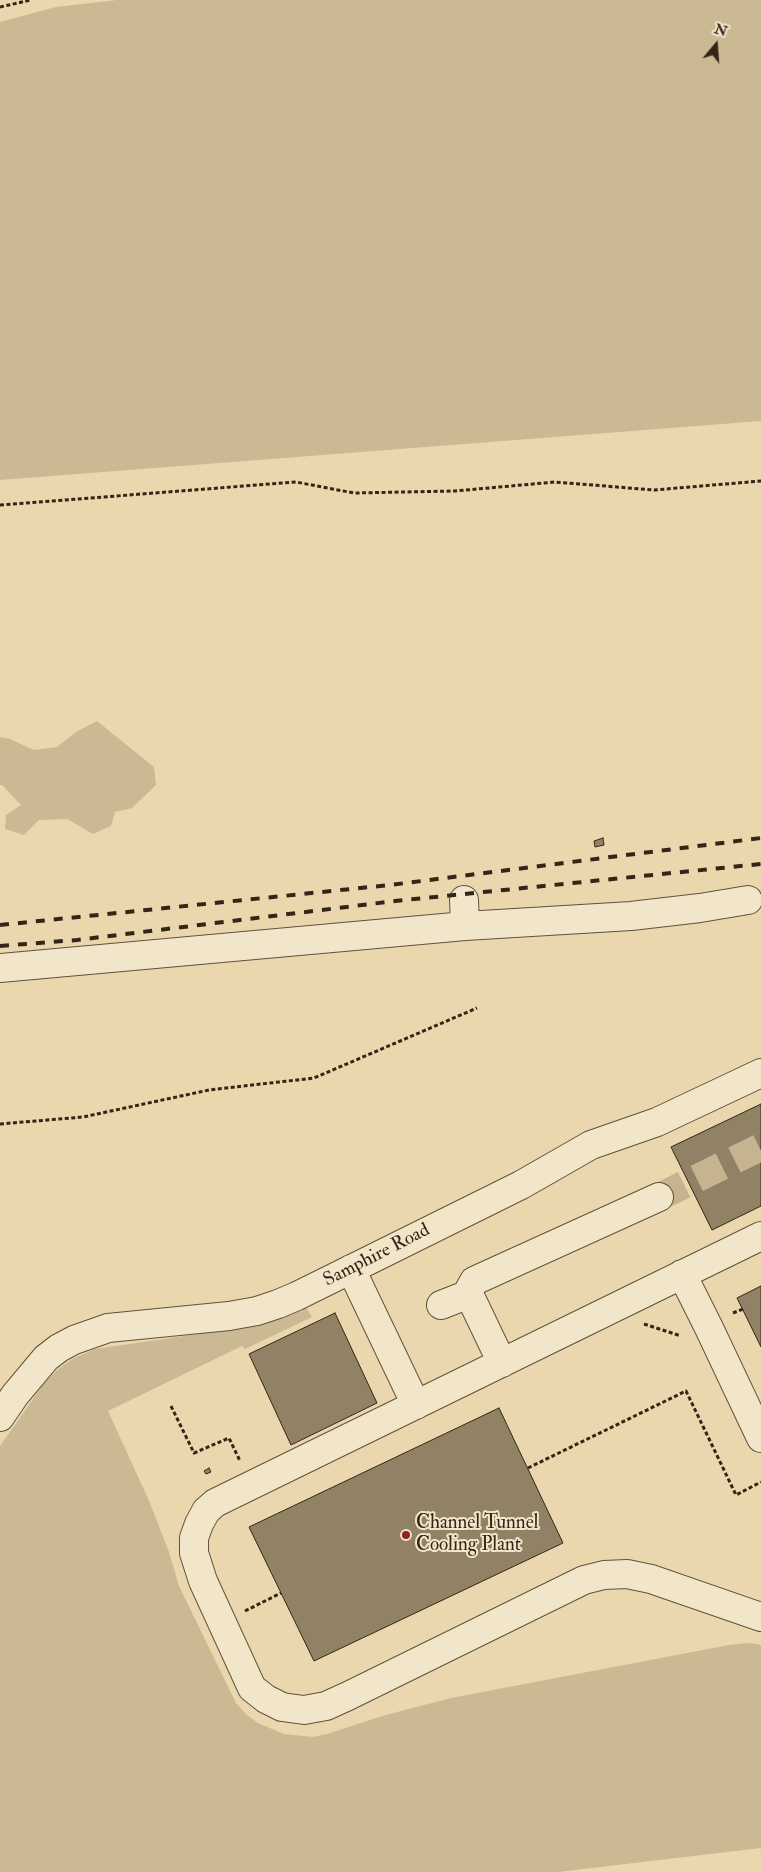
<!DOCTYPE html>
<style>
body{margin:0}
#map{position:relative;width:761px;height:1872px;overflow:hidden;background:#ead7ad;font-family:"IM FELL Double Pica",serif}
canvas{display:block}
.north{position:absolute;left:691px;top:20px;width:50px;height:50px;-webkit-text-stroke:4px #f1e5ca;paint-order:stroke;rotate:18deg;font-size:14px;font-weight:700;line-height:20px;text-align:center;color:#322617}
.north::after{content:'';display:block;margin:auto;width:18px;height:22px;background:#322617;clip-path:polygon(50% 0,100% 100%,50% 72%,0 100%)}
</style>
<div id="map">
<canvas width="761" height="1872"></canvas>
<div class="north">N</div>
</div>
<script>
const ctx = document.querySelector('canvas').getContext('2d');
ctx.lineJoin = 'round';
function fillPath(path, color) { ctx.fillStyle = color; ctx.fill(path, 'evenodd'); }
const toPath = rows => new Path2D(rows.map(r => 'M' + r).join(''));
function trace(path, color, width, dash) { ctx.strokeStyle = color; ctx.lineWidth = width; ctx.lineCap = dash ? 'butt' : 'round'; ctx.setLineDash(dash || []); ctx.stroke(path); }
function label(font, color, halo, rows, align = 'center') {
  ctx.font = font + ' "IM FELL Double Pica",serif'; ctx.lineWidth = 4; ctx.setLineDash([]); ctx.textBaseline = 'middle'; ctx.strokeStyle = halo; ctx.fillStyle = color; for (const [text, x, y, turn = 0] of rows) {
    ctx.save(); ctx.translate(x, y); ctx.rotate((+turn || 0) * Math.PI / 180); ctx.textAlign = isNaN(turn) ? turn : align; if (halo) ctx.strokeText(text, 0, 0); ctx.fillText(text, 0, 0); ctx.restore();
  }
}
fillPath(toPath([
 [117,0,761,0,761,421,0,480,0,22,56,7],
 [97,721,154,767,156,785,132,808,115,812,111,826,93,834,67,819,39,820,24,835,5,829,6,815,21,805,2,785,0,785,0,737,10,739,34,750,57,747,76,732],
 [305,1306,312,1317,245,1349,242,1346,108,1411,150,1503,169,1552,179,1586,236,1703,247,1715,258,1723,272,1729,284,1734,313,1737,327,1734,382,1716,451,1698,729,1645,747,1643,758,1644,761,1646,761,1848,558,1872,0,1872,0,1446,43,1385,56,1371,72,1359,95,1349,254,1326]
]), '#cbb994');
const building = toPath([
 [603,838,604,845,595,847,594,841,603,838],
 [761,1104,761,1206,712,1230,671,1147,761,1104],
 [761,1286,761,1347,737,1298,761,1286],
 [335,1313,377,1403,291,1445,249,1354,335,1313],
 [499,1408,563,1543,314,1661,249,1527,499,1408],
 [209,1468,211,1472,206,1474,204,1471,209,1468]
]);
fillPath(building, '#928265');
trace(building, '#322617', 1);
trace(toPath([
 [659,1197,761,1147]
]), '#c5b48f', 28, [28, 14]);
const minor = toPath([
 [464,900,465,926],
 [0,968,465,926,631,916,700,908,748,900],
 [761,1236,215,1503,206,1511,199,1524,194,1538,194,1553,203,1581,252,1688,266,1699,282,1707,304,1710,326,1706,348,1696,584,1580,604,1575,627,1574,651,1579,761,1617],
 [351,1269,416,1405],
 [682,1274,709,1328,761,1438],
 [441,1305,469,1294],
 [502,1363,469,1294,469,1290,474,1281,659,1197],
 [0,1417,15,1395,46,1358,59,1348,74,1340,108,1328,229,1316,257,1311,278,1304,297,1296,521,1185,591,1145,657,1122,761,1073]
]);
trace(minor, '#60523c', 30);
trace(toPath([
 [0,7,31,0],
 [0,505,296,482,354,493,455,491,555,482,654,490,761,481],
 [0,1124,83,1117,209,1090,314,1078,477,1008],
 [733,1313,743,1309],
 [644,1324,681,1336],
 [171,1406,194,1453,229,1438,240,1461],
 [528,1468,686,1391,736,1495,761,1482],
 [245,1611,281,1593]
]), '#322617', 3, [4, 2.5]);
trace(minor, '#f1e5ca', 28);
trace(toPath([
 [0,925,390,885,761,838],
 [0,946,77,940,395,901,761,864]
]), '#322617', 4, [9, 9]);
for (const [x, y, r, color] of [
 [406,1535,5,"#8f2418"]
]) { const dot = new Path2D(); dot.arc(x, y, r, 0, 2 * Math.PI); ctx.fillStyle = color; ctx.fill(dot); trace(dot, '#f1e5ca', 2); }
label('19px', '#322617', '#f1e5ca', [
 ["Samphire Road",377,1256,-27]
]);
label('19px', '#322617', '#f1e5ca', [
 ["Channel Tunnel",416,1524],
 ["Cooling Plant",416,1546]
], 'left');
</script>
